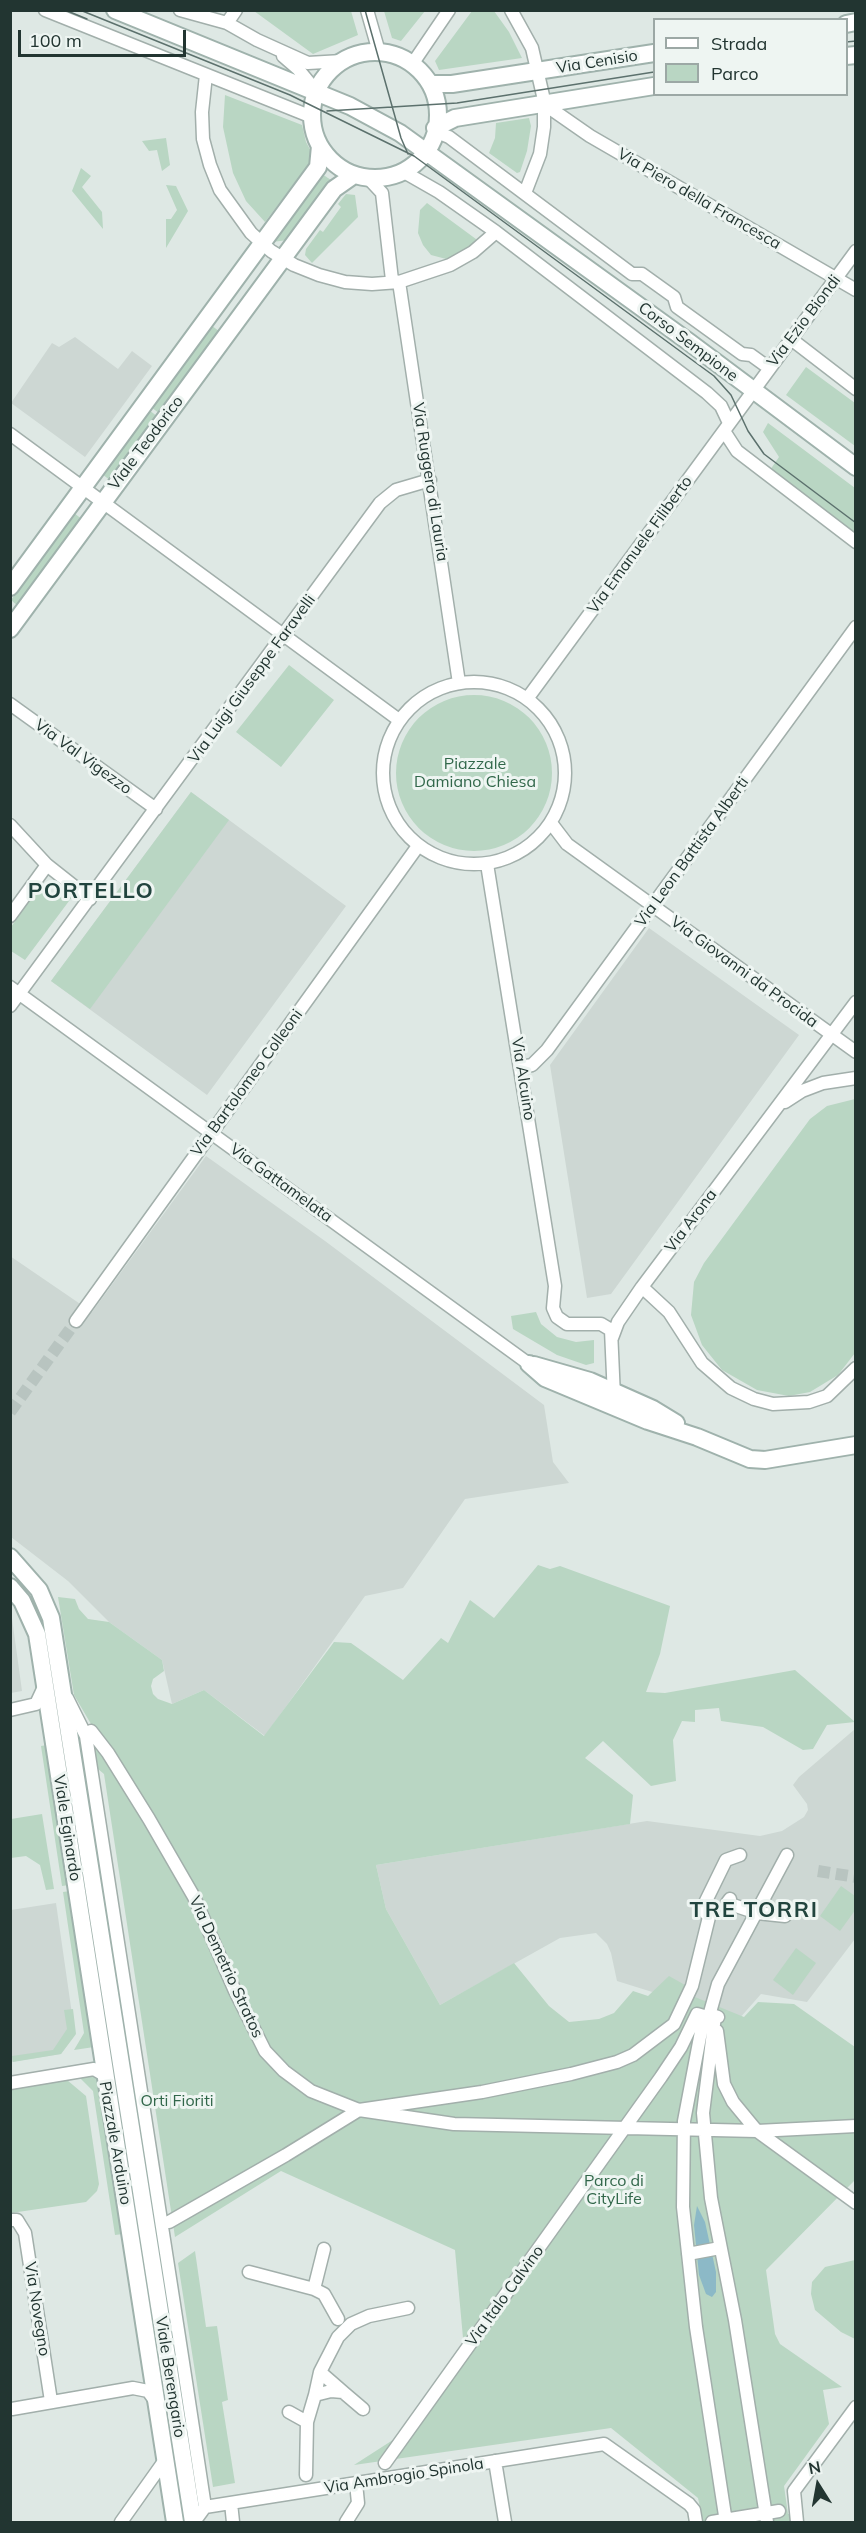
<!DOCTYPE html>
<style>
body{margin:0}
#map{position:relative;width:866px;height:2533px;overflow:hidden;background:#dee8e4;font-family:Mulish,sans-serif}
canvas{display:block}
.frame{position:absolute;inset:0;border:12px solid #223531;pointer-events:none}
.legend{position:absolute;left:653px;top:18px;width:195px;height:78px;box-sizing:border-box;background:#eef5f2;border:2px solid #9ca8a5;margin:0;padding:8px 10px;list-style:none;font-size:18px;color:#223531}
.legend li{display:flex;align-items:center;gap:12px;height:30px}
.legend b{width:30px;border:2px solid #9ca8a5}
.north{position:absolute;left:788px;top:2455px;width:60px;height:60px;-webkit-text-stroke:4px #eef5f2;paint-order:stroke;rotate:349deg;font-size:16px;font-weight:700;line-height:24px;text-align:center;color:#223531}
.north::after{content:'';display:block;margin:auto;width:21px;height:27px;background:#223531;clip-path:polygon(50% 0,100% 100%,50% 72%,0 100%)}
.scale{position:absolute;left:18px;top:30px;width:168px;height:27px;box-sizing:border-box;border:3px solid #223531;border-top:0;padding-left:8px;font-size:18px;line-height:21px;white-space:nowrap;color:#223531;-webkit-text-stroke:4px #eef5f2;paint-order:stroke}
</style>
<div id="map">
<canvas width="866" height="2533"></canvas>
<div class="frame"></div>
<ul class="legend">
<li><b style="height:8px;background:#fff"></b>Strada</li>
<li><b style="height:16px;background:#b9d6c3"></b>Parco</li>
</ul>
<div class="north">N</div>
<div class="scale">100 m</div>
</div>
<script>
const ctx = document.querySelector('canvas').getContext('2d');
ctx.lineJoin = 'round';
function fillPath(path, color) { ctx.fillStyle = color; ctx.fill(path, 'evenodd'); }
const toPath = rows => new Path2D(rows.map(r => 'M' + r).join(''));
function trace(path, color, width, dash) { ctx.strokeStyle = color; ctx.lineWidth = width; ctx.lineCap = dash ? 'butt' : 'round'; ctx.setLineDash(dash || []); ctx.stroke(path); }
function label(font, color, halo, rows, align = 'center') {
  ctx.font = font + ' Mulish,sans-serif'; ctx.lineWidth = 6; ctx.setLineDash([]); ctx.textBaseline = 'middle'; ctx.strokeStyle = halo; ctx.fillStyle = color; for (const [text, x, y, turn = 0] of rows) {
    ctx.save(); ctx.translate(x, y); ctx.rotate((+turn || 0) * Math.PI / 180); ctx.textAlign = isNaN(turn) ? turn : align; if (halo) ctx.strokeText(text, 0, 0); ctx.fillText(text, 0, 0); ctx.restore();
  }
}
fillPath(toPath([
 [75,337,118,369,132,351,152,366,85,457,11,403,52,343,59,347],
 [191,792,346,906,207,1095,51,981],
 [649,928,799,1035,611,1294,587,1298,550,1065],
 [206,1156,325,1241,544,1405,553,1462,569,1483,465,1499,403,1588,365,1596,265,1736,204,1690,172,1704,162,1660,109,1622,68,1581,11,1537,10,1256,92,1312],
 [11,1611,22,1691,11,1693,10,1693],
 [855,1729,855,1939,807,2002,761,1994,739,2019,617,1981,611,1953,607,1944,596,1933,560,1938,440,2005,386,1909,376,1865,647,1821,760,1836,782,1831,804,1817,808,1810,807,1804,793,1785,799,1777],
 [56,1903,75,2035,61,2054,11,2062,11,1910]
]), '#cdd7d3');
fillPath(toPath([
 [254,11,351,11,358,35,313,54],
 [384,11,384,10,425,11,401,41,392,38],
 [472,11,494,11,509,32,522,58,439,70,435,61],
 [225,95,302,125,306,142,314,157,265,222,246,201,233,173,223,127],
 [529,118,531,126,527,151,520,172,517,173,489,153,495,138,496,123],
 [166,138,170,165,162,171,157,150,149,151,142,141],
 [81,168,91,176,82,187,102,212,103,229,72,191],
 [322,174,331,180,288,240,272,242],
 [166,185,176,186,188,211,166,248,166,219,171,219,177,210],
 [346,194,355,195,358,217,312,263,305,255,306,249,320,230,323,232,341,207,338,204],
 [427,203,480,242,450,260,431,255,423,245,418,233,420,210],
 [211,325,220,332,160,414,151,407],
 [806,367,855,403,855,446,786,395],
 [149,410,158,417,111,481,102,474],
 [768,423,855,488,855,535,768,473,779,457,763,432],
 [74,513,83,520,19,607,11,600],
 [289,665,334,700,281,767,236,732],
 '396 773a78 78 0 1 1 156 0a78 78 0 1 1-156 0Z',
 [191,792,229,820,90,1009,51,981],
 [40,886,53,894,59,888,72,897,25,960,11,951,11,927],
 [855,1099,855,1353,838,1375,810,1392,789,1396,757,1390,722,1370,702,1345,691,1315,694,1282,704,1263,810,1119,827,1106],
 [536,1312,541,1324,557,1337,576,1342,594,1340,594,1363,586,1365,557,1355,513,1329,511,1316],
 [538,1565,550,1569,560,1566,670,1606,660,1654,646,1692,665,1693,795,1670,855,1722,827,1725,813,1749,803,1750,763,1727,721,1721,719,1708,695,1710,695,1722,682,1721,673,1740,676,1781,651,1786,603,1741,585,1758,633,1795,630,1824,376,1865,386,1909,440,2005,514,1963,549,2006,569,2022,599,2019,614,2013,633,1991,648,1996,669,1976,685,1985,685,1993,744,2017,758,2002,794,2004,855,2047,855,2180,766,2270,775,2334,780,2344,842,2387,823,2390,829,2424,784,2486,788,2514,793,2513,794,2522,703,2522,698,2498,611,2428,354,2465,399,2436,464,2349,455,2250,281,2171,175,2237,104,1774,98,1769,91,1724,74,1695,58,1597,75,1599,79,1609,88,1619,109,1622,162,1660,164,1671,153,1679,151,1686,153,1694,158,1699,172,1704,204,1690,264,1736,334,1642,351,1643,403,1680,441,1638,448,1643,470,1600,494,1618],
 [76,1725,79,1728,123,2004,118,2002],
 [47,1745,69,1885,62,1886,41,1746],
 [42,1814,54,1889,46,1890,40,1865,26,1856,11,1858,11,1819],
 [841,1886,855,1896,856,1909,840,1931,820,1916],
 [70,1891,94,2047,74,2050,84,2033,63,1892],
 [796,1948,816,1963,793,1995,773,1980],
 [73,2009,76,2034,61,2054,13,2062,12,2056,53,2050,67,2029,64,2010],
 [98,2075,123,2234,115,2235,93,2091,78,2076],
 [67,2080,86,2096,99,2184,97,2191,86,2202,11,2213,11,2089],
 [195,2251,206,2327,217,2326,228,2400,222,2402,235,2483,213,2487,178,2263],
 [855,2260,856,2260,855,2339,841,2332,815,2310,811,2294,812,2282,825,2267]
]), '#b9d6c3');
fillPath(toPath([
 [697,2206,705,2222,716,2272,716,2292,712,2297,706,2294,699,2275,694,2225]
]), '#8cb9c7');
trace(toPath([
 [10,1412,76,1321],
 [818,1871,856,1877]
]), '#b8c4c0', 12, [12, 6]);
const street = toPath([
 [45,10,312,117],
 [180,10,227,23,257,40,308,63,342,61],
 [367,10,379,52],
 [511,10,532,48,544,100,544,127,540,154,525,193],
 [227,23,236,10],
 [283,56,298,69,316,91],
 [413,63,449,10],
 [206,75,202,112,203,139,210,165,220,190,251,233,271,251,294,265,319,275,345,282,372,284,399,282,450,265,473,252,496,232],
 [544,104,590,136,856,290],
 [434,131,449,137,632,274,642,274,674,297,677,307,742,354,751,355,769,368],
 [404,172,439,192,496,232,707,393,721,406,729,423],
 [368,178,382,193,392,280,399,282],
 [399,282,459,683],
 [791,339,856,389],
 [724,431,737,451,856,542],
 [10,434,399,720],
 '383 773a91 91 0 1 1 182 0a91 91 0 1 1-182 0Z',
 [527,699,856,251],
 [10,704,156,809],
 [551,823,567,844,856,1052],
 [10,825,47,865,90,899],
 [487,864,555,1286,553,1308,557,1317,567,1324,601,1324,611,1330,614,1397],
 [10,916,47,865],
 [10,987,529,1364],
 [10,1006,380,503,396,490,430,480],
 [521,1067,532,1065,547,1050,856,627],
 [785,1102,802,1091,823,1083,856,1078],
 [642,1287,669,1312,702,1363,731,1388,754,1399,773,1404,809,1402,827,1396,856,1368],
 [76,1321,418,846],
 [612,1338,618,1322,642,1287,856,1002],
 [67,1698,86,1736,186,2382,205,2507,194,2522],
 [10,1710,36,1704,44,1687],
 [91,1731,108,1753,149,1819,194,1897,235,1991,265,2051,284,2071,311,2091,359,2110,454,2124,757,2131,856,2126],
 [730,1899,727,1903,757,1913,785,1916],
 [709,2016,718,1984,787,1855],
 [718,2017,715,2016,703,2113,711,2198,735,2320,767,2522],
 [717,2031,724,2084,733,2102,747,2119,757,2131,856,2203],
 [10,2083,94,2069,106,2076],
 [10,2220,17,2220,25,2233,51,2401],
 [169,2222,286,2155,359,2110,482,2092,571,2074,617,2062,633,2055,674,2024,692,1986,709,1917,702,1909,726,1860,740,1855],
 [688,2254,720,2248],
 [249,2272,314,2289,324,2294,338,2319],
 [314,2289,324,2249],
 [320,2372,338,2337,351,2324,369,2316,408,2308],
 [315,2395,320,2372,343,2392],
 [12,2409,133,2388,148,2391,156,2402],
 [289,2412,307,2422],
 [495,2461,505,2522],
 [385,2463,661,2077,681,2047,697,2014,704,2016,684,2121,683,2207,696,2327,726,2522],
 [306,2475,307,2422,315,2395,331,2391,343,2392,363,2409],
 [231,2503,233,2522],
 [205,2507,604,2444,689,2504,694,2510,696,2522],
 [121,2522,165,2460],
 [346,2522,358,2503,356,2483],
 [712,2522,779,2511],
 [797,2522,794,2491,856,2407]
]);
const secondary = toPath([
 [115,10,350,106,400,133,689,342,856,467],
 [846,24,856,22],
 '312 115a63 63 0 1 1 126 0a63 63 0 1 1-126 0Z',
 [846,56,856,55],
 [432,84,452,84,654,53],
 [435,128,455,118,654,86],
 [10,587,318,167,320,146],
 [10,629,334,189,354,175],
 [529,1364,545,1378,648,1421,697,1437,750,1459,765,1460,856,1445],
 [534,1365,590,1381,653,1409,676,1423],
 [10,1557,39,1590,51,1618,193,2522],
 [10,1587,22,1601,37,1634,175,2522]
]);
trace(street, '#a2afab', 15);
trace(secondary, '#9fb2ac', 20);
trace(street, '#fff', 12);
trace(secondary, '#fff', 16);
trace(toPath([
 [65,10,87,19],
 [80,10,290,95,414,156,714,376,731,395,748,431,764,454,856,523],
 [365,10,401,138,408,154],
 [846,42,856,41],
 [327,111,457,103,654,72]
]), '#5c716d', 1.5);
label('16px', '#223531', '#eef5f2', [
 ["Via Cenisio",597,62,-9],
 ["Via Piero della Francesca",699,199,30],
 ["Via Ezio Biondi",804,321,-53],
 ["Corso Sempione",688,342,37],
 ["Viale Teodorico",146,443,-53],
 ["Via Ruggero di Lauria",430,482,81],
 ["Via Emanuele Filiberto",640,545,-54],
 ["Via Luigi Giuseppe Faravelli",252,679,-54],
 ["Via Val Vigezzo",83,757,36],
 ["Via Leon Battista Alberti",692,852,-54],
 ["Via Giovanni da Procida",744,972,36],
 ["Via Alcuino",523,1079,81],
 ["Via Bartolomeo Colleoni",247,1083,-54],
 ["Via Gattamelata",281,1183,36],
 ["Via Arona",691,1221,-53],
 ["Viale Eginardo",67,1828,81],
 ["Via Demetrio Stratos",226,1967,65],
 ["Piazzale Arduino",115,2143,80],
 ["Via Italo Calvino",505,2296,-54],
 ["Via Novegno",37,2309,81],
 ["Viale Berengario",170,2377,81],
 ["Via Ambrogio Spinola",404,2476,-9]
]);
label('16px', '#31674a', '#eef5f2', [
 ["Piazzale",475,764],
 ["Damiano Chiesa",475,782],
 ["Orti Fioriti",177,2101],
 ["Parco di",614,2181],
 ["CityLife",614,2199]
]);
ctx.letterSpacing = '1.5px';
label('bold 22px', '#21443e', '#eef5f2', [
 ["PORTELLO",91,891],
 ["TRE TORRI",754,1910]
]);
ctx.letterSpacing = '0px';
</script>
